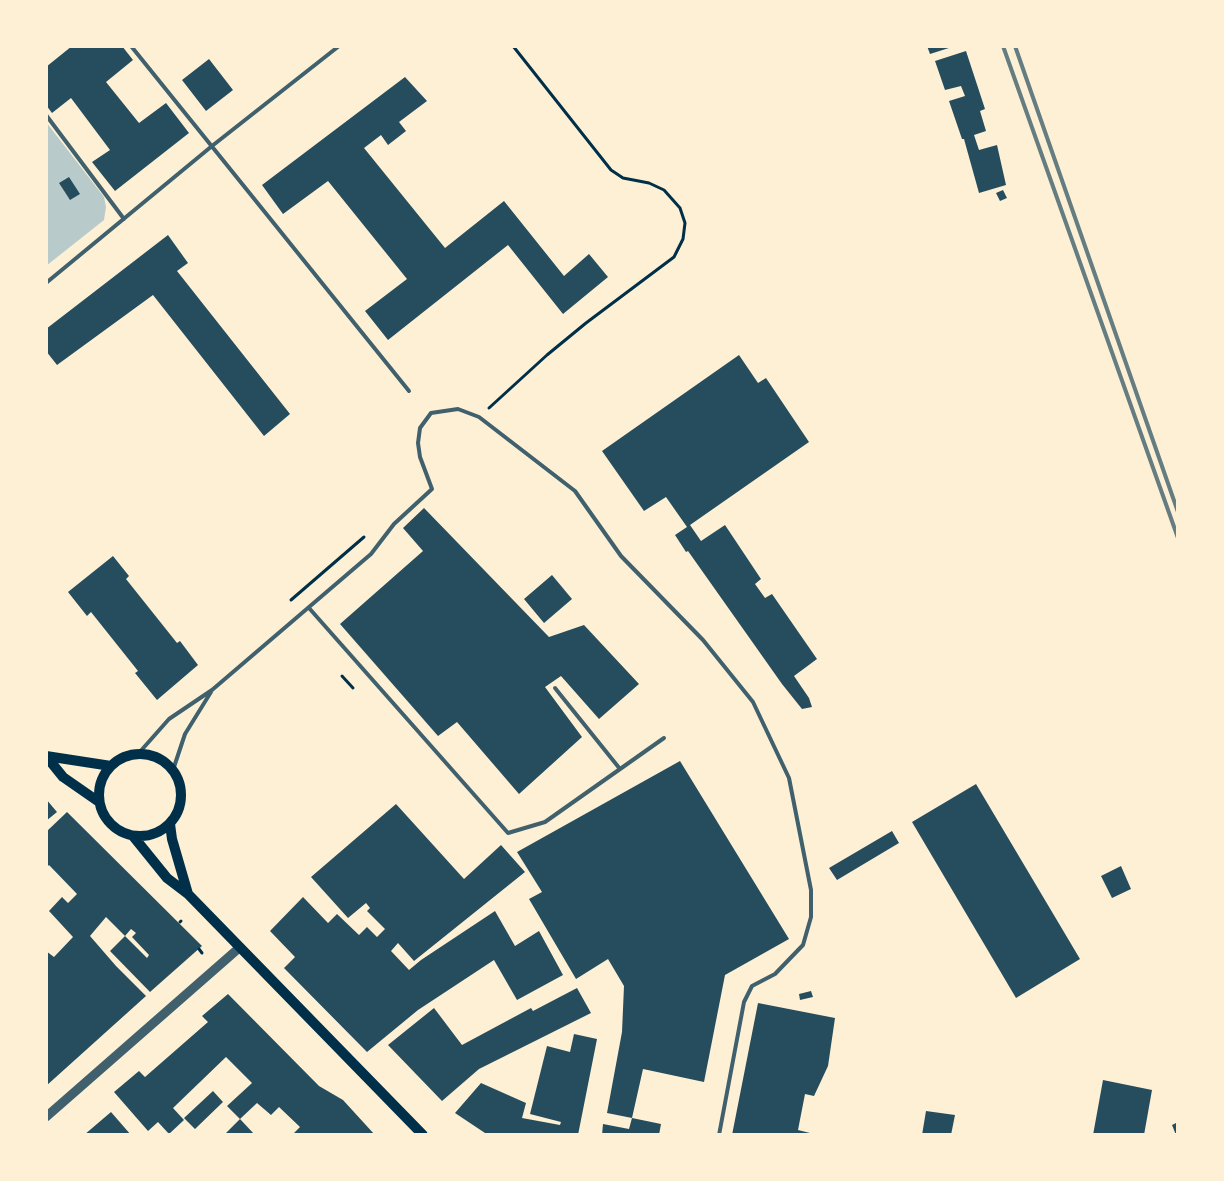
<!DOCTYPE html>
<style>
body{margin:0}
#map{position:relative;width:1224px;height:1181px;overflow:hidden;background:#fdf0d5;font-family:"Nunito Sans",sans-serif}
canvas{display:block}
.frame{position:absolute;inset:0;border:48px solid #fdf0d5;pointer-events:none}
</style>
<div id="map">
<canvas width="1224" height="1181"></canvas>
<div class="frame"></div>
</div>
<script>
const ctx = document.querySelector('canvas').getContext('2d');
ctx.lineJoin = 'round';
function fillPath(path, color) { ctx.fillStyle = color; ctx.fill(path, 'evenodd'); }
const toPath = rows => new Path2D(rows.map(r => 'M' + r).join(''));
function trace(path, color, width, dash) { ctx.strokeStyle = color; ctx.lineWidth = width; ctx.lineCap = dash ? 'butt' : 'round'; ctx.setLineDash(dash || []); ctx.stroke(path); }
fillPath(toPath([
 [46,122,104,197,106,207,104,220,46,266]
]), '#b9caca');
fillPath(toPath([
 [72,46,122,46,133,60,106,82,139,123,166,103,189,133,115,191,92,162,110,150,71,98,52,113,46,105,46,67],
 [927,46,952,46,952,47,930,54],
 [966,51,985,109,980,111,986,131,974,135,979,150,997,145,1006,185,979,193,964,139,962,139,949,101,965,96,961,86,945,90,935,61],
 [209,59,233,90,206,111,182,80],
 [405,77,427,101,399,122,406,131,388,145,381,135,364,148,445,248,504,201,564,276,589,254,608,277,563,314,508,245,388,340,365,311,407,279,328,181,283,214,262,185],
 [69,177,80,194,70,200,59,183],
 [1003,190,1007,198,1000,201,996,193],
 [168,235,188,263,177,271,290,414,264,436,153,295,57,365,46,351,46,329],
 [739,355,758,383,766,378,809,442,690,525,701,541,725,525,761,579,755,584,765,598,772,594,817,659,794,676,809,698,812,707,802,709,782,684,688,551,686,552,675,535,687,527,666,497,644,511,602,451],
 [424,508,549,637,584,625,639,684,599,719,561,676,545,687,582,737,519,794,457,722,438,736,340,624,423,551,403,528],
 [113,556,129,576,126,579,177,643,180,641,198,665,157,700,135,673,138,671,91,612,87,616,68,592],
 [552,575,572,599,544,623,524,599],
 [680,761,789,939,725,975,704,1082,643,1069,632,1118,607,1113,622,1032,624,986,608,959,576,979,529,899,542,892,517,852],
 [976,784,1080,959,1016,998,912,822],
 [46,799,57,812,46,821],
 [396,804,464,879,501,845,525,872,414,961,398,943,391,951,409,970,421,960,495,911,515,946,539,931,563,975,517,1000,494,960,418,1010,367,1052,284,968,295,957,270,931,303,897,328,923,337,914,359,935,367,927,377,937,385,929,367,911,370,908,366,903,348,918,311,877],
 [67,812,202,946,150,992,110,951,125,936,106,917,90,936,116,966,146,996,46,1086,46,951,54,957,73,937,49,911,62,897,68,903,77,894,49,865,46,868,46,832],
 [131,929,136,933,132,937,149,955,147,958,125,936],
 [892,831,899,843,837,880,829,868],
 [1121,866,1131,889,1112,898,1101,876],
 [577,988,591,1013,479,1069,442,1101,388,1045,434,1008,462,1045,531,1008,533,1011],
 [811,991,813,997,800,1000,799,994],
 [228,994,319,1086,343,1100,375,1135,292,1135,300,1127,279,1107,271,1115,257,1103,240,1119,227,1106,252,1083,226,1057,173,1108,184,1120,169,1134,158,1122,148,1131,114,1092,139,1071,145,1077,208,1022,202,1016],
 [758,1003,835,1018,828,1066,814,1096,805,1094,798,1130,818,1135,732,1135],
 [574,1034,597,1039,578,1135,488,1135,455,1113,481,1083,526,1103,522,1118,560,1125,561,1122,530,1114,547,1046,570,1052],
 [1103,1080,1152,1090,1144,1135,1093,1135],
 [213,1091,223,1102,195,1129,184,1118],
 [926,1111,955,1115,951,1135,922,1135],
 [111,1112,131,1135,84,1135],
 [632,1118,661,1124,659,1135,602,1135,603,1124,629,1129],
 [240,1119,255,1135,224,1135],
 [1178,1122,1178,1135,1176,1135,1172,1125]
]), '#264d5e');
trace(toPath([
 [489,408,547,355,586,323,674,257,683,239,685,223,680,208,664,190,649,183,623,178,611,170,513,46],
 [291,600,364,537],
 [342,676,353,688],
 [180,922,181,921],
 [199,949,202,953]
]), '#003049', 3);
trace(toPath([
 [131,46,409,391],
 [46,115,124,219],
 [46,283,212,146,339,46],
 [309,608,508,833,545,822,664,738],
 [555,688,620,769],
 [138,754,169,719,212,690,371,554,394,524,432,489,420,457,418,443,420,428,431,413,458,409,479,417,575,491,621,556,703,640,753,702,789,778,811,890,811,917,803,945,775,974,752,986,744,1002,719,1135],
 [173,770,185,734,211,692]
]), '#3f606c', 4);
trace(toPath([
 [46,1117,239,948]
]), '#3f606c', 9);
trace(toPath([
 '99 795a41 41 0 1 1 82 0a41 41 0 1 1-82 0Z',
 [46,756,63,777,99,802],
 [46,756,111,766],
 [170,824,172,839,188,894],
 [133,836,167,878,188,894,423,1135]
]), '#003049', 10);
trace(toPath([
 [1003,46,1178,538],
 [1015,46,1178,512]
]), '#657d81', 4);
</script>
